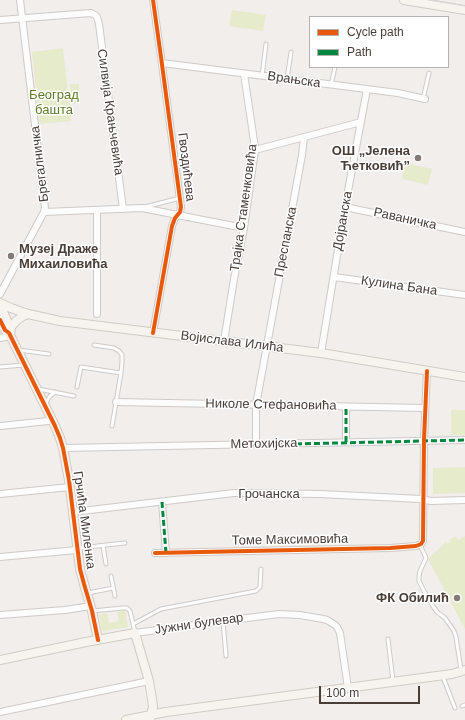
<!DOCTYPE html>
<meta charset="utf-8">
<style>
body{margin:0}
#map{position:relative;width:465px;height:720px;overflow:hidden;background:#f1eeec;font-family:Arial,sans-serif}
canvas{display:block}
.legend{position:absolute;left:309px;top:16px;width:140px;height:52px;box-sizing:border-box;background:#fff;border:1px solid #b6b1af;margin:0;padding:5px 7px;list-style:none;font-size:12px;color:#483d37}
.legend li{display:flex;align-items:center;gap:8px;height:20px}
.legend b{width:20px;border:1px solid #b6b1af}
.scale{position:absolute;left:319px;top:686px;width:101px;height:18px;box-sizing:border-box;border:2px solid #483d37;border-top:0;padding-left:5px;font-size:12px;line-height:14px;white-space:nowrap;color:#483d37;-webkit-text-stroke:3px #fff;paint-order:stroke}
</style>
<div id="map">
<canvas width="465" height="720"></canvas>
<ul class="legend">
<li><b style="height:5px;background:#e8590c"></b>Cycle path</li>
<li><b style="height:5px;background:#00873e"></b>Path</li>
</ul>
<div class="scale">100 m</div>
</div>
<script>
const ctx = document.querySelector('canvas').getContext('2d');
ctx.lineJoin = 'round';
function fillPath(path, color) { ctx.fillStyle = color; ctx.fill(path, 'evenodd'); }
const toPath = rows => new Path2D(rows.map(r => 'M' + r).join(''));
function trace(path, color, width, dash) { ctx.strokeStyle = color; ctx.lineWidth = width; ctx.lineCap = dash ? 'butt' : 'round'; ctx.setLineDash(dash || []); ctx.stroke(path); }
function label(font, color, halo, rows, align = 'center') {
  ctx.font = font + ' Arial,sans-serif'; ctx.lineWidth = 3; ctx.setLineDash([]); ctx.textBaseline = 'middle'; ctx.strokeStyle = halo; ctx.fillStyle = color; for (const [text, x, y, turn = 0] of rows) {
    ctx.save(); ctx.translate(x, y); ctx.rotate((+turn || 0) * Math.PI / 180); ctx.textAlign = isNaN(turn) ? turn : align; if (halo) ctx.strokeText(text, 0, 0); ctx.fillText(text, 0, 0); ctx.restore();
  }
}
fillPath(toPath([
 [232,10,266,15,263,31,229,26],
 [63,48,71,121,40,124,32,52],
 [70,84,79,84,80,103,71,104],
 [405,163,432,169,428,185,402,179],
 [451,410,465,410,465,435,451,435],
 [465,467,465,493,433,494,433,468],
 [456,536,458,540,465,536,465,629,428,559,446,542,447,544,451,542,450,539],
 [125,610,128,627,102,631,99,615,107,613,109,623,119,621,117,612]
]), '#e6ebcc');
const lane = toPath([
 [262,76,266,44],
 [287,79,291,52],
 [331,85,335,67],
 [423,99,429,73],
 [145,207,180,198],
 [94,345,114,348,119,351,122,355,122,362,121,373,112,426],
 [18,350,49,354],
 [0,367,24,365],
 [77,387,81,367,121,373],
 [38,389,74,396],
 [45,404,50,396,55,392],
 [420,545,426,558,420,571,419,576,419,581,424,591,433,606,437,612,445,618,454,631,456,637,461,670],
 [103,546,106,564],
 [79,548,125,543],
 [111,576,115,596],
 [88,593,113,588],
 [92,611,123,608,127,608,130,611,135,632],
 [223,621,226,656],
 [133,624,161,609,256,591,260,587,261,569],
 [388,639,393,681],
 [443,677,455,708],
 [462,706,465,705]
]);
const street = toPath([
 [153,0,161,57,181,207,180,212,175,218,172,226,153,333],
 [0,20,91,13,95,15,97,17,99,24,123,209],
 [162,63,398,93,425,99],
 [255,150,361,122],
 [345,207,465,232],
 [97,210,97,314],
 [44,212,142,208,244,228],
 [334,277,465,295],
 [0,294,44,212,45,208,20,0],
 [0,338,10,336],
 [224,341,234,279,244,228,255,150,254,141,244,74],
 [321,353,345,207,367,89],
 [116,402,425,408],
 [1,426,48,421,51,419],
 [256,440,256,405,302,155,304,137],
 [346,442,346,407],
 [63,448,465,440],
 [0,494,70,487],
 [162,502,166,553],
 [73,512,234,493,245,493,320,494,421,499,431,501,465,500],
 [155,553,390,548,416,546,421,544,423,541,424,440,427,371],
 [0,557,77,550],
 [0,615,65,610,91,606],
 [135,633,223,621,279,614,300,615,323,619,327,620,335,625,337,627,340,633,348,688],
 [0,712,149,681]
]);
const secondary = toPath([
 [404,0,465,10],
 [0,303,11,308,28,314,60,321,321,353,465,377],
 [0,304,9,326,9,332],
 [0,320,5,330,9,333,55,426,60,438,63,448,69,480,80,569,84,584,92,611,98,640],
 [10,336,11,327,16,321,23,316,28,314],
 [0,660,86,642,135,633,149,681,152,699,153,707,150,719],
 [126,720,166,712,452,674,465,670]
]);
trace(lane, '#cecac8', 5);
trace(street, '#cecac8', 8);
trace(secondary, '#d2cbc4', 10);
trace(lane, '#fdfcfc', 3);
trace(street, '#fdfcfc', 6);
trace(secondary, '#f7f3ef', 8);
trace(toPath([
 [428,0,465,6]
]), '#d9d9d8', 1);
trace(toPath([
 [346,442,346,407],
 [251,445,465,440],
 [162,502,166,553]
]), '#00873e', 3, [6, 3]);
trace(toPath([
 [153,0,161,57,181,207,180,212,175,218,172,226,153,333],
 [0,320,5,330,9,333,55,426,60,438,63,448,69,480,80,569,84,584,92,611,98,640],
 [155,553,390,548,416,546,421,544,423,541,424,440,427,371]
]), '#e8590c', 4);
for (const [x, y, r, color] of [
 [418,158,4,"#837b76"],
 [11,256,4,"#837b76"],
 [457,598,4,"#837b76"]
]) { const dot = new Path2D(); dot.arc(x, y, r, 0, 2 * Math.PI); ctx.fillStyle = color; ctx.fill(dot); trace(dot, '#fff', 1.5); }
label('13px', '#483d37', '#fff', [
 ["Врањска",294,80,8],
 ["Силвија Крањчевића",110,112,82],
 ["Брегалничка",40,164,-97],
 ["Гвоздићева",186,167,83],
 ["Трајка Стаменковића",244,208,-82],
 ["Раваничка",405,219,12],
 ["Дојранска",343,221,-80],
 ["Преспанска",286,242,-79],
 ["Кулина Бана",399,286,8],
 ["Војислава Илића",232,342,7],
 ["Николе Стефановића",271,405,1],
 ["Метохијска",264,444,-1],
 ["Грочанска",269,494],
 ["Грчића Миленка",84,520,82],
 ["Томе Максимовића",290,540,-1],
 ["Јужни булевар",199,624,-8]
]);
label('13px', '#5c7b29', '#fff', [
 ["Београд",54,95],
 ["башта",54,110]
]);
label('bold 13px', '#483d37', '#fff', [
 ["ОШ „Јелена",410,151],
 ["Ћетковић”",410,166],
 ["Музеј Драже",19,249,"left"],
 ["Михаиловића",19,264,"left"],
 ["ФК Обилић",449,598]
], 'right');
</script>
